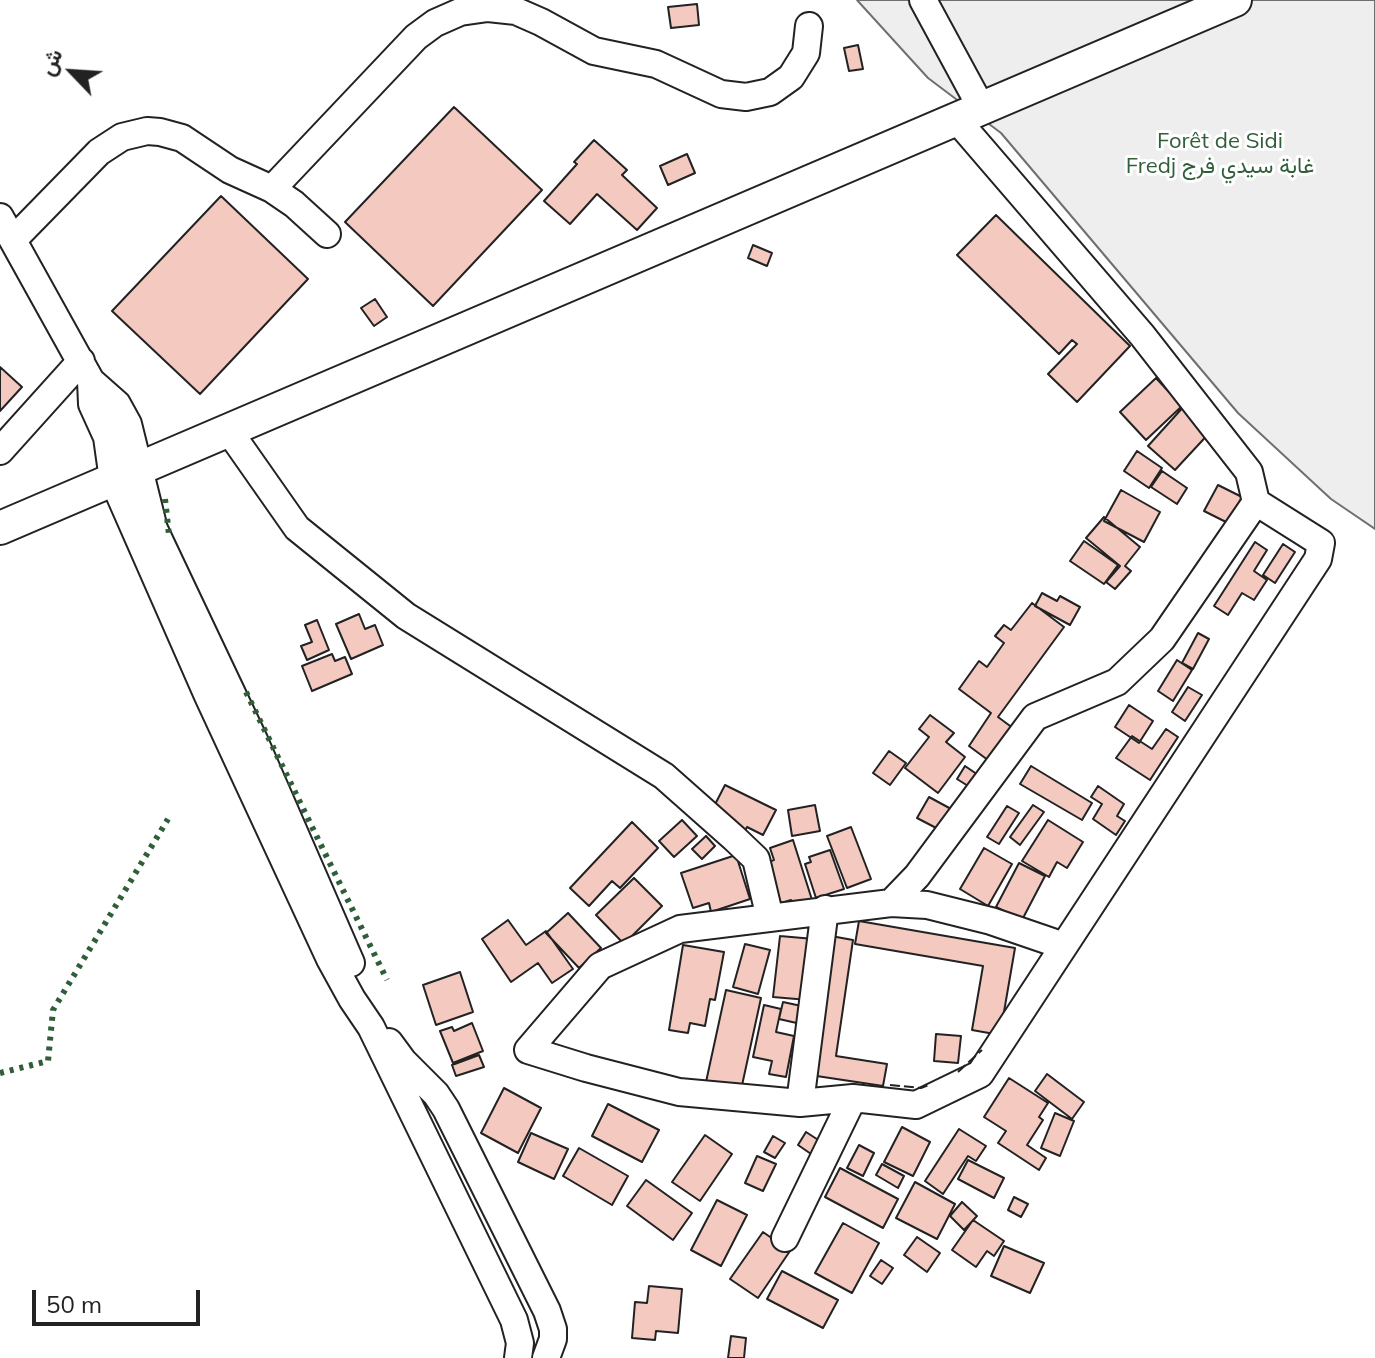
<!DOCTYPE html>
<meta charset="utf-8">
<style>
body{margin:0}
#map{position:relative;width:1375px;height:1358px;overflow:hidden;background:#fff;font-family:Mulish,Vazirmatn,sans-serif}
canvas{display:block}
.north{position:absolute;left:32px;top:32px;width:80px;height:80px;-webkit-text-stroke:6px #fff;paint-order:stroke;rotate:295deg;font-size:22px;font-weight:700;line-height:32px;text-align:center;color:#222}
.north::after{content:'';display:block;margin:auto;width:28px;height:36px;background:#222;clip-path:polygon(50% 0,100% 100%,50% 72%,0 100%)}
.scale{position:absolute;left:32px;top:1290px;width:168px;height:36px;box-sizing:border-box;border:4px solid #222;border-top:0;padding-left:10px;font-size:24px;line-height:28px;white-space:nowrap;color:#222;-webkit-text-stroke:6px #fff;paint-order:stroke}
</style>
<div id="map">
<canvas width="1375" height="1358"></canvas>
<div class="north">ش</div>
<div class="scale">50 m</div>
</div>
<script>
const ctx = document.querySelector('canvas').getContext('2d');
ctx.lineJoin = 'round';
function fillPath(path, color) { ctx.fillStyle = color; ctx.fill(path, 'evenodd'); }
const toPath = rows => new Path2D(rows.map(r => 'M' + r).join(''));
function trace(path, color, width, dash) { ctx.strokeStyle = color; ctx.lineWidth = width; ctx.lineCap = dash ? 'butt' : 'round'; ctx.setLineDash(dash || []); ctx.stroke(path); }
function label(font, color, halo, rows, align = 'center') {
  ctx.font = font + ' Mulish,Vazirmatn,sans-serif'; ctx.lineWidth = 6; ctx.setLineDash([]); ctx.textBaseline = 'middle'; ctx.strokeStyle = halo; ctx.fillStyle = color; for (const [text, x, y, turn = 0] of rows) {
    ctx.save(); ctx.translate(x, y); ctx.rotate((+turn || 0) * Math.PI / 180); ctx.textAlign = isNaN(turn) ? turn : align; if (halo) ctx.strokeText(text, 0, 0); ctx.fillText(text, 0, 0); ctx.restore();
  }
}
const green = toPath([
 [857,0,1375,0,1375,529,1331,499,1238,413,1001,133,928,78,857,0]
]);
fillPath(green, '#eee');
trace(green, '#6f6f6f', 2);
const building = toPath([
 [697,4,699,25,671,28,668,7,697,4],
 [858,45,863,69,849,71,844,48,858,45],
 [454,107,542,190,433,306,345,222,454,107],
 [594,140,627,170,622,175,657,208,637,230,597,194,570,224,544,201,577,164,574,162,594,140],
 [687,154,695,173,668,185,660,166,687,154],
 [221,196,308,279,200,394,112,311,221,196],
 [996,215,1130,346,1077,402,1048,374,1077,344,1072,340,1059,354,957,255,996,215],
 [753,245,772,253,767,266,748,258,753,245],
 [375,299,387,317,374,326,361,308,375,299],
 [0,367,22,387,0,411,0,367],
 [1156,378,1182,406,1146,440,1120,412,1156,378],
 [1186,404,1213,429,1175,470,1148,446,1186,404],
 [1137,451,1162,468,1149,488,1124,471,1137,451],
 [1162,471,1187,488,1177,504,1151,487,1162,471],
 [1218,485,1242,497,1228,523,1204,511,1218,485],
 [1121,490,1160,512,1144,542,1104,521,1121,490],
 [1104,517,1140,547,1125,566,1131,571,1115,589,1106,582,1120,566,1086,538,1104,517],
 [1084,541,1118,565,1104,584,1070,561,1084,541],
 [1255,542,1267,550,1254,571,1267,580,1254,600,1242,593,1228,615,1214,606,1255,542],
 [1283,544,1295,552,1275,583,1263,575,1283,544],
 [1042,593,1057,601,1060,596,1080,607,1070,625,1035,606,1042,593],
 [1032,603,1064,627,998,717,1025,737,1000,769,969,746,991,713,959,689,979,661,987,667,1004,643,995,636,1004,625,1011,630,1032,603],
 [359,614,365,629,375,625,383,645,351,659,336,624,359,614],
 [317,620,329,650,307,660,301,646,312,642,305,625,317,620],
 [1198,633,1209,639,1193,669,1182,663,1198,633],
 [332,654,335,661,345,657,352,674,312,691,302,666,332,654],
 [1177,660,1192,670,1173,701,1158,691,1177,660],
 [1188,687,1202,695,1185,721,1172,712,1188,687],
 [1129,705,1153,721,1139,743,1115,727,1129,705],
 [930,715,954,733,946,742,965,757,938,793,905,768,929,737,919,729,930,715],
 [1166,729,1178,737,1150,780,1116,758,1132,736,1152,749,1166,729],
 [889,751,906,763,890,785,873,773,889,751],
 [965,766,984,779,976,791,957,779,965,766],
 [1031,766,1092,803,1082,820,1020,784,1031,766],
 [725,785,776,810,763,835,747,827,741,838,707,820,725,785],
 [1098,786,1124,804,1117,816,1125,821,1116,835,1093,819,1102,804,1091,797,1098,786],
 [929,797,953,810,942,831,917,818,929,797],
 [815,805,820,831,792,836,788,810,815,805],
 [1033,805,1044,812,1020,845,1010,837,1033,805],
 [1007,806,1019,813,999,844,987,837,1007,806],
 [682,820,697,836,674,857,659,841,682,820],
 [1048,820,1083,842,1067,868,1057,862,1049,877,1022,861,1048,820],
 [632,822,658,848,620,888,612,881,589,906,570,888,632,822],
 [851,827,871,879,847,888,827,836,851,827],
 [706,836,715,846,702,859,692,849,706,836],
 [793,840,813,903,794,909,791,900,772,906,759,865,774,860,770,848,793,840],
 [984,848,1012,864,988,906,960,889,984,848],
 [830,850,844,889,816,898,805,864,811,862,809,857,830,850],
 [736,855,750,899,711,912,709,903,693,908,681,873,736,855],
 [1019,863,1045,876,1022,920,996,907,1019,863],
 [634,878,662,906,624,944,596,915,634,878],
 [568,913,601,948,579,968,546,933,568,913],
 [508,920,526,945,546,931,573,969,552,983,538,963,511,982,482,939,508,920],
 [859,921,1015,948,1000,1035,972,1030,983,966,855,944,859,921],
 [780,936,814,939,808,1000,773,997,780,936],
 [831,936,853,940,836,1056,887,1064,883,1086,810,1075,831,936],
 [745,944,770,950,758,994,733,987,745,944],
 [683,945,724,952,715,1000,710,999,705,1026,690,1023,688,1033,669,1030,683,945],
 [460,972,473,1012,436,1025,423,985,460,972],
 [726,990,761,998,741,1090,706,1082,726,990],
 [783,1002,806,1007,801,1024,779,1019,783,1002],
 [764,1005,781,1009,776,1032,794,1036,786,1077,769,1074,772,1061,753,1057,764,1005],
 [472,1023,483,1051,453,1063,440,1031,452,1027,454,1031,472,1023],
 [936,1034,961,1036,958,1063,934,1061,936,1034],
 [479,1055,484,1067,456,1076,452,1065,479,1055],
 [1047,1074,1084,1102,1072,1119,1035,1091,1047,1074],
 [1009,1078,1048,1103,1039,1117,1043,1120,1027,1145,1046,1158,1039,1170,998,1143,1006,1131,984,1117,1009,1078],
 [504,1088,541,1108,518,1153,481,1133,504,1088],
 [608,1104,659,1130,642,1162,592,1136,608,1104],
 [1055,1113,1074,1121,1060,1156,1041,1148,1055,1113],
 [902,1127,930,1142,913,1176,884,1162,902,1127],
 [959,1129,986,1146,976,1161,968,1156,943,1194,925,1181,959,1129],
 [806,1132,823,1143,814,1156,798,1145,806,1132],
 [531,1133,568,1149,554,1179,518,1162,531,1133],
 [705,1135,732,1154,700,1201,672,1182,705,1135],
 [773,1136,785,1143,775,1158,764,1152,773,1136],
 [859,1145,874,1153,863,1176,847,1168,859,1145],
 [579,1148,628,1176,612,1205,563,1176,579,1148],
 [757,1156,776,1164,763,1191,745,1183,757,1156],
 [968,1160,1004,1178,994,1198,958,1179,968,1160],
 [882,1164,904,1176,898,1188,876,1175,882,1164],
 [840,1168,898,1199,883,1228,825,1197,840,1168],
 [646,1180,692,1213,673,1240,627,1206,646,1180],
 [915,1182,955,1204,937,1239,896,1218,915,1182],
 [1014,1197,1028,1204,1021,1217,1008,1210,1014,1197],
 [717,1200,747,1215,721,1266,691,1250,717,1200],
 [962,1202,977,1216,964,1230,950,1216,962,1202],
 [973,1220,1004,1241,994,1256,987,1251,976,1267,952,1250,973,1220],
 [843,1223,879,1243,852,1293,815,1273,843,1223],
 [763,1232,790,1251,758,1298,730,1279,763,1232],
 [917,1237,940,1253,927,1272,904,1255,917,1237],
 [1004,1246,1044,1263,1030,1293,991,1276,1004,1246],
 [881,1260,893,1268,882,1284,870,1276,881,1260],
 [782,1271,838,1300,823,1328,767,1299,782,1271],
 [649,1286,682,1289,678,1333,656,1331,655,1340,632,1338,635,1302,647,1303,649,1286],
 [731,1336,746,1338,744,1358,728,1358,731,1336]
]);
fillPath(building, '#f3c9c0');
trace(building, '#222', 2);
const minor = toPath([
 [923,0,982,109],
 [957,120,1142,335,1249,472,1256,502,1321,543,1318,559,980,1074,916,1105,853,1098,800,1103,679,1092,586,1068,528,1050,600,966,680,929,891,903,927,905,991,921,1064,946],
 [272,189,416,37,435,23,460,12,488,8,516,11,541,22,594,51,656,64,721,94,746,97,770,92,791,77,806,53,809,26],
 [0,217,91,381,92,404,107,437,113,480,208,696,330,959,352,999,371,1027,514,1320,520,1343,518,1358],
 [13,240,99,152,122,137,147,131,160,132,182,138,230,170,272,189,294,204,327,234],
 [91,381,117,404,128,424,154,529,254,740,351,963],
 [229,431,297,528,406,616,664,776,734,838,756,859,770,918],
 [0,451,81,361],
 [891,903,917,876,1035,717,1117,682,1162,639,1256,502],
 [389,1042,403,1061,436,1094,446,1109,547,1311,553,1329,553,1339,546,1358],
 [800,1103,825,909],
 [785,1238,853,1098]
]);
const major = toPath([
 [0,528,1235,0]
]);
trace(minor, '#222', 30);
trace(major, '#222', 36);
trace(minor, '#fff', 26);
trace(major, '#fff', 32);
trace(toPath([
 [165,499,169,535],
 [246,692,387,980],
 [0,1073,48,1061,53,1010,168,819]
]), '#2f5e38', 6, [4, 6]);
trace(toPath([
 [958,1072,982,1050],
 [890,1085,921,1088,929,1085]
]), '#222', 2, [10, 4]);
label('22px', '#2f5e38', '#fff', [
 ["Forêt de Sidi",1220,141],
 ["Fredj غابة سيدي فرج",1220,166]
]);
</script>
